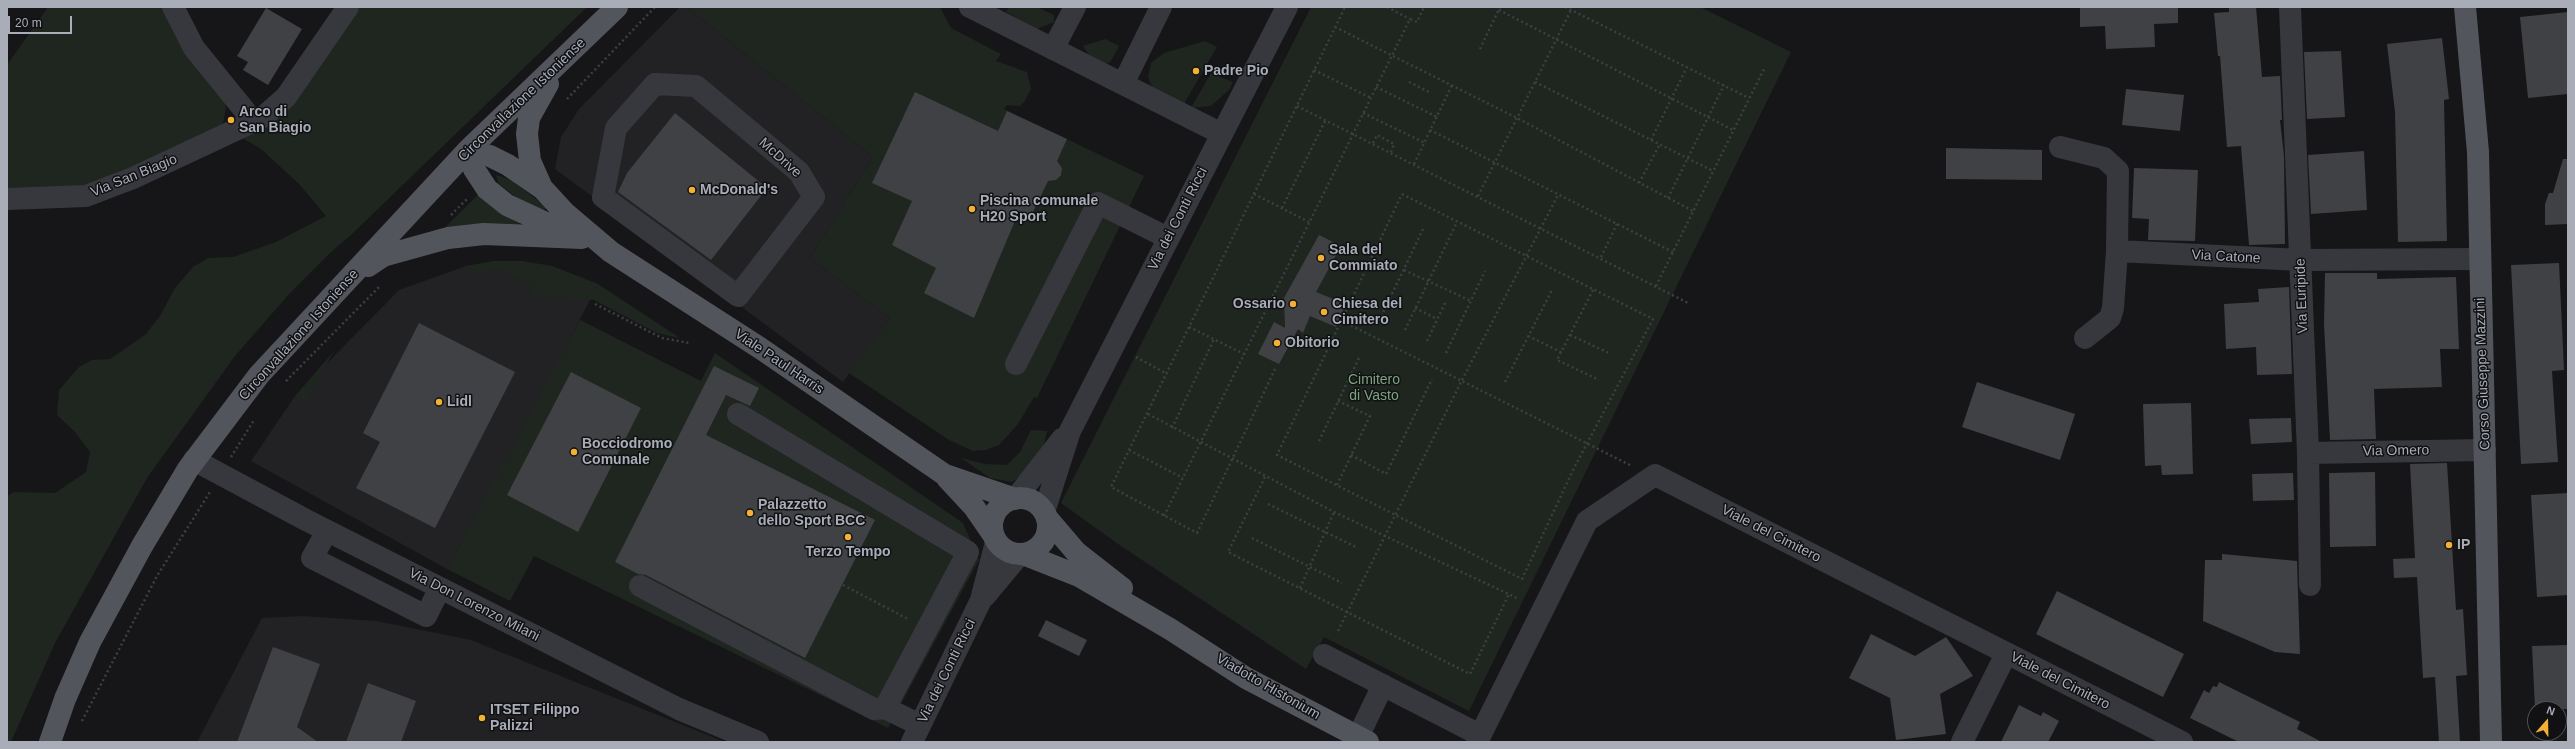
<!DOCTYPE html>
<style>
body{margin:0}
#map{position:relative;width:2575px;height:749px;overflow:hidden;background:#161618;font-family:Helvetica,sans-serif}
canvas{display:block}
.frame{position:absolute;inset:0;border:8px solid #a8adb8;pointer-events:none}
.north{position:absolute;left:2527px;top:701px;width:40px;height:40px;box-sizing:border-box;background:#111113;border:1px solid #4d4f55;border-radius:50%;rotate:20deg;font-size:11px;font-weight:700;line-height:16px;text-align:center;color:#a8adb8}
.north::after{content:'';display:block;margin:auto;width:14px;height:18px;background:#f2b134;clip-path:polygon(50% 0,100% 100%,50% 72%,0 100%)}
.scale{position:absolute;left:8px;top:16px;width:64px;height:18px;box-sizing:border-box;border:2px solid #a8adb8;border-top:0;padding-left:5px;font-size:12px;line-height:14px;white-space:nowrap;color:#a8adb8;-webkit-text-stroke:3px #111113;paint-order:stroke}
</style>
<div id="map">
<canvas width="2575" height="749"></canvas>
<div class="frame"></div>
<div class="north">N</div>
<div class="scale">20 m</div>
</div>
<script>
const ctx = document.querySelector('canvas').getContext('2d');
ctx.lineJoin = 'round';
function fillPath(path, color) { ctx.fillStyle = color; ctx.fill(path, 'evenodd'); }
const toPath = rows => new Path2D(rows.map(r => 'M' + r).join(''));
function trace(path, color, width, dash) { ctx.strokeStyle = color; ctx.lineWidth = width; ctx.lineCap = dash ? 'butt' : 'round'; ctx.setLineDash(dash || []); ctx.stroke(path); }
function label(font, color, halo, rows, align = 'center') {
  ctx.font = font + ' Helvetica,sans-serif'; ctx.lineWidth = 3; ctx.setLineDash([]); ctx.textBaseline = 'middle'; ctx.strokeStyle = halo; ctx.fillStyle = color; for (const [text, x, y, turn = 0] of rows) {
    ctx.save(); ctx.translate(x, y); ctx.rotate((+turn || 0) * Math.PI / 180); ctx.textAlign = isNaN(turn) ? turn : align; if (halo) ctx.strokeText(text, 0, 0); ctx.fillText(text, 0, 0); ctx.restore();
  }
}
fillPath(toPath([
 [680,7,687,7,873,157,810,258,890,318,843,382,555,169,561,137,579,109],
 [495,261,521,261,552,266,598,284,543,392,447,569,251,461,295,396,399,290,466,266],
 [302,616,376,621,471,640,725,742,197,742,262,618]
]), '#222225');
fillPath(toPath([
 [48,7,168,7,225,101,226,108,223,123,220,128,79,190,7,193,7,65],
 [360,7,587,7,352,234,331,252,290,293,235,356,147,478,55,643,11,742,7,742,7,496,14,492,55,493,86,472,90,452,75,432,57,415,59,390,79,367,92,360,110,359,145,335,160,316,175,288,193,267,208,258,233,257,276,242,326,216,299,184,261,149,237,135,353,18],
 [687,7,940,7,951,28,1001,54,996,61,1027,72,1031,89,1024,102,1020,106,1007,105,1004,109,1144,176,1037,398,1034,397,1018,424,999,445,986,450,973,451,949,440,849,373,890,318,810,258,873,157],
 [1009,7,1037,7,1054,15,1054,22,1037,29,1006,12],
 [1311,7,1700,7,1791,52,1469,711,1324,637,1306,669,1118,544,1061,503],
 [1105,39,1119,46,1111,61,1106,65,1091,58,1083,46],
 [1205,41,1217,47,1184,104,1152,87,1148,77,1151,63,1164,53],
 [1211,73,1233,82,1229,90,1211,106,1191,108],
 [496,175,511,180,548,208,542,210,520,200,499,184],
 [481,192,493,205,520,224,541,233,438,234],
 [495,261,521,261,552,266,598,284,680,338,657,333,594,300,528,296,532,286,491,266,487,276,466,266],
 [580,320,701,381,715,353,963,523,979,560,888,728,534,556,510,601,447,569],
 [334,351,306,402,295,396],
 [1031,430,1047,431,1043,449,1027,471,1012,482,990,478,961,458,985,464,1007,465,1020,452]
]), '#1e261f');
fillPath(toPath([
 [2080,7,2178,7,2178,23,2154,24,2155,47,2106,49,2105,26,2080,27],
 [2229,7,2256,7,2262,77,2280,76,2282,120,2280,120,2284,156,2285,244,2249,245,2241,146,2227,147,2220,56,2218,56,2214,13,2229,12],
 [266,8,302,29,268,85,243,70,248,62,237,56],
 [2568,12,2568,94,2528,98,2520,17],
 [2442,38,2449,99,2444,100,2447,241,2398,242,2395,112,2387,44],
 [2341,51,2345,117,2307,119,2304,52],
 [2126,89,2184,95,2180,131,2122,125],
 [915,92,998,131,1007,111,1067,139,1057,161,1062,168,1061,175,1056,180,1048,181,1029,220,1017,216,974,318,924,293,936,268,892,245,912,201,872,183],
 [675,113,767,188,711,260,618,192,627,173],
 [1946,148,2042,150,2042,180,1946,179],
 [2364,151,2367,210,2311,214,2308,155],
 [2563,159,2568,159,2568,224,2545,225,2545,204,2549,193,2553,193],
 [2134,168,2198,170,2195,241,2148,240,2149,219,2132,218],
 [1319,235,1341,246,1316,292,1346,304,1336,327,1310,316,1303,333,1298,329,1279,364,1258,354,1274,322,1285,328,1284,298],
 [2559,263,2564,370,2552,371,2558,462,2521,464,2511,265],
 [2325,273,2377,273,2377,279,2456,277,2459,349,2440,349,2442,387,2374,389,2376,439,2330,440,2324,324],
 [2289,287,2292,374,2257,375,2256,347,2226,349,2224,304,2259,302,2258,289],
 [419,323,515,372,435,528,356,488,380,442,363,433],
 [714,366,759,388,750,406,726,395,706,435,875,520,805,658,646,575,638,574,615,562],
 [571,372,641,408,578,532,507,495],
 [1977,382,2075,414,2060,460,1962,427],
 [2191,403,2193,474,2162,475,2161,465,2145,466,2143,404],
 [2291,418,2292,442,2251,444,2249,419],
 [2447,463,2456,610,2463,609,2467,675,2456,676,2460,742,2439,742,2435,677,2423,678,2417,577,2394,578,2393,559,2415,558,2410,464],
 [2375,472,2376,546,2330,547,2329,473],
 [2293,473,2294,500,2253,501,2252,474],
 [2568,493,2568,595,2537,597,2531,495],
 [2222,554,2297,561,2300,654,2275,652,2203,621,2205,560,2222,560],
 [2057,591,2184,654,2163,697,2036,634],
 [1046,620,1087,640,1079,656,1038,636],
 [1871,634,1915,656,1946,637,1973,676,1940,694,1946,734,1896,740,1890,698,1849,678],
 [2568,645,2568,709,2535,709,2532,646],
 [273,647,320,664,297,727,318,742,237,742],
 [2219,682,2300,722,2297,729,2322,742,2239,742,2190,718,2204,690,2209,693,2213,686,2217,687],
 [368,683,416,701,401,742,346,742],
 [2019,705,2041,716,2043,712,2059,721,2048,742,2001,742]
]), '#404145');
trace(toPath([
 [1387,7,1410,19],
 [1565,7,1749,98],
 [1499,10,1733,130],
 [1335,27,1517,118,1693,211],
 [1480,49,1500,7],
 [1314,70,1371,98],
 [1409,82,1429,92],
 [1535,82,1713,171],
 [1376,87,1437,117],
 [567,99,655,7],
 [1297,106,1688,303],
 [1363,113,1425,143],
 [1430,130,1673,252],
 [1651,140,1687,67],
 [1373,143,1377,135,1394,144,1391,152],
 [1414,164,1452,85],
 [1639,183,1660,144],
 [1254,194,1309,222],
 [1402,194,1653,319,1574,468,1522,579,1277,455,1402,194],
 [1478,196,1571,10],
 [1668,198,1724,85],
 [1282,208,1326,119],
 [451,215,467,199],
 [1601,257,1617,224],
 [1404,270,1471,301],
 [1656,286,1764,69],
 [1593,290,1557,360,1599,380],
 [595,304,662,338,689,343],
 [1415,308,1437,319],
 [1342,321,1630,465],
 [1379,321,1424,227],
 [1189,327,1244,354],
 [1405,330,1457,222],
 [1570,335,1609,353],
 [1528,336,1561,352],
 [1427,341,1446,301],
 [1446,353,1485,271],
 [1136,357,1167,374],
 [1275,369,1197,533,1111,487,1345,7],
 [286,381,381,285],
 [1505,382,1552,290],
 [1148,414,1334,512,1519,599],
 [1172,428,1214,339],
 [1319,441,1359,358],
 [1129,450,1183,478],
 [1351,455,1386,474,1432,379],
 [231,457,254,420],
 [1265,477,1228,552,1470,674,1509,594],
 [1337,485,1370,416,1338,401],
 [1268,504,1358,548],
 [1164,516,1410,19,1417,22,1424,7],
 [1252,538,1342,583],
 [843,585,908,619],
 [1300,588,1334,512],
 [1338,631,1461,382,1558,195],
 [82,721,157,576,210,492]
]), '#3d3f44', 2.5, [2, 3]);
trace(toPath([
 [173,7,194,48,254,122],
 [970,7,1222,134],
 [2290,7,2308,453,2310,585],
 [1053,49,1075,7],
 [655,84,696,86,799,172,814,197,738,296,603,197,616,128,655,84],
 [1123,84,1161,7],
 [2060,147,2104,158,2118,171,2117,251,2301,260,2479,259],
 [7,199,86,196,133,178,263,117,286,97,348,7],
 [2085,338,2110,318,2113,308,2117,251],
 [1016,364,1098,203,1168,238],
 [738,414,968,552,885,708,920,725],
 [2308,453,2485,450],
 [194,460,306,520,679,709,758,742],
 [1016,498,1062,439],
 [1044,512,1070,431,1287,7],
 [327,531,312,558,426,616,440,588],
 [640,586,874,709,885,708],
 [985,596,1020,554],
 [1324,655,1480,735],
 [1358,737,1383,685],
 [912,742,981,600,996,542],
 [1477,742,1587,521,1655,475,2182,742],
 [1962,742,2006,654]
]), '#37383d', 22);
trace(toPath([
 [2465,7,2478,152,2491,742],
 [468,150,490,156,508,165,543,189,565,213,611,252,760,348,945,475,1015,499],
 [468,150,474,169,487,189,507,205,563,231],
 [542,188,530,161,527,134,529,118,548,84],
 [368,266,383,256,448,238,484,234,582,238],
 [947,478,974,507,994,536],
 '992 526a28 28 0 1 1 56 0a28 28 0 1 1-56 0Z',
 [1047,518,1076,552,1122,588],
 [1023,554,1079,576,1170,629,1246,678,1368,742],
 [50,742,65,699,90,642,142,546,188,469,259,375,468,150,617,7]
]), '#53555c', 22);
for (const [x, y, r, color] of [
 [1196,71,4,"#f2b134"],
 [231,120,4,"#f2b134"],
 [692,190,4,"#f2b134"],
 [972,209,4,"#f2b134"],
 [1321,258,4,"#f2b134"],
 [1293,304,4,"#f2b134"],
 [1324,312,4,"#f2b134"],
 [1277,343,4,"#f2b134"],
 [439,402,4,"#f2b134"],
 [574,452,4,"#f2b134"],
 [750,513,4,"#f2b134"],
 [848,537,4,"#f2b134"],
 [2449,545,4,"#f2b134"],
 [482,718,4,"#f2b134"]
]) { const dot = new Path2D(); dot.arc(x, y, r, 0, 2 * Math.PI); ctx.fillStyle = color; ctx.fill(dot); trace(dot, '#111113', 1.5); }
label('bold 14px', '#a8adb8', '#111113', [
 ["Padre Pio",1204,71],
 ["Arco di",239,112],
 ["San Biagio",239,128],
 ["McDonald's",700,190],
 ["Piscina comunale",980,201],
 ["H20 Sport",980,217],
 ["Sala del",1329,250],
 ["Commiato",1329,266],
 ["Ossario",1285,304,"right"],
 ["Chiesa del",1332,304],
 ["Cimitero",1332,320],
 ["Obitorio",1285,343],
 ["Lidl",447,402],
 ["Bocciodromo",582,444],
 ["Comunale",582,460],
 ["Palazzetto",758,505],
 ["dello Sport BCC",758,521],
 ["IP",2457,545],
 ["Terzo Tempo",848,552,"center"],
 ["ITSET Filippo",490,710],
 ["Palizzi",490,726]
], 'left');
label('14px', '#a8adb8', '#111113', [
 ["Circonvallazione Istoniense",522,100,-44],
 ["McDrive",780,158,42],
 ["Via San Biagio",134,176,-22],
 ["Via dei Conti Ricci",1178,219,-63],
 ["Via Catone",2226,257,3],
 ["Via Euripide",2302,296,-92],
 ["Circonvallazione Istoniense",299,335,-48],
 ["Viale Paul Harris",779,362,34],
 ["Corso Giuseppe Mazzini",2483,374,-92],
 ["Via Omero",2396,451,-1],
 ["Viale del Cimitero",1771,534,27],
 ["Via Don Lorenzo Milani",474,605,27],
 ["Via dei Conti Ricci",947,671,-64],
 ["Viale del Cimitero",2060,681,27],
 ["Viadotto Histonium",1268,687,30]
]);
label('14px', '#7fa381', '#111113', [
 ["Cimitero",1374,380],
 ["di Vasto",1374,396]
]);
</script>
